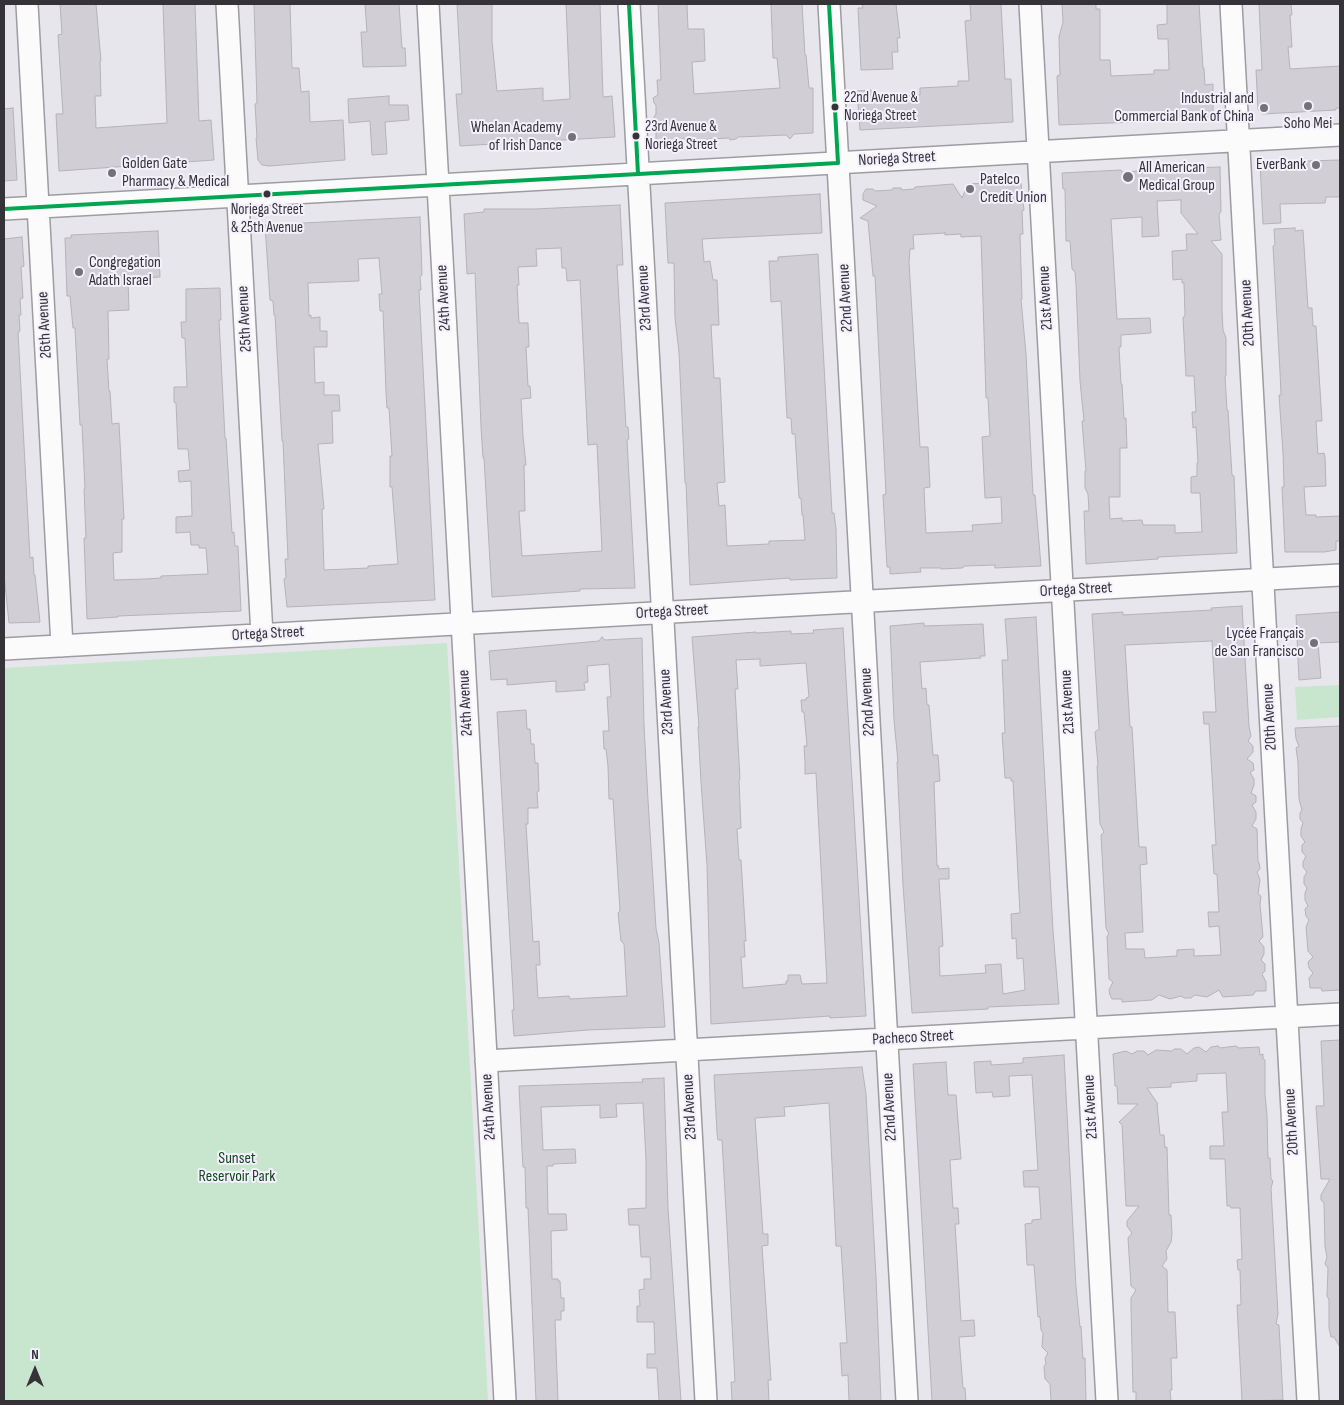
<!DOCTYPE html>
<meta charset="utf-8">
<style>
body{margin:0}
#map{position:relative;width:1344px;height:1405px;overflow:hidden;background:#e8e6ed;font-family:"Sofia Sans Condensed",sans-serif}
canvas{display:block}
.frame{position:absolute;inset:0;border:5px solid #353338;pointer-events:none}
.north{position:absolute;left:10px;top:1345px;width:50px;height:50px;-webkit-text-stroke:4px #f4f0fd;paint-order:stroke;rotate:0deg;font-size:14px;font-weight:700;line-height:20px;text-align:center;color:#353338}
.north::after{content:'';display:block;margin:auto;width:18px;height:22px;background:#353338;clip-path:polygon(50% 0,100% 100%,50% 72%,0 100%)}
</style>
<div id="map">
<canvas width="1344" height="1405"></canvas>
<div class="frame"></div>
<div class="north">N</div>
</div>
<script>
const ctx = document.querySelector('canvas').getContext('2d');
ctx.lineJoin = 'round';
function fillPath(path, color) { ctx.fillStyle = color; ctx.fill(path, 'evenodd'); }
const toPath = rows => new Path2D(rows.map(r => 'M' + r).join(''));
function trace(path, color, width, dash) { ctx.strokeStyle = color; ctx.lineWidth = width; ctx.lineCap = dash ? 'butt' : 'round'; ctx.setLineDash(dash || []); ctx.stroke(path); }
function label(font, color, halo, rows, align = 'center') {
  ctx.font = font + ' "Sofia Sans Condensed",sans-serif'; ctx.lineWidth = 4; ctx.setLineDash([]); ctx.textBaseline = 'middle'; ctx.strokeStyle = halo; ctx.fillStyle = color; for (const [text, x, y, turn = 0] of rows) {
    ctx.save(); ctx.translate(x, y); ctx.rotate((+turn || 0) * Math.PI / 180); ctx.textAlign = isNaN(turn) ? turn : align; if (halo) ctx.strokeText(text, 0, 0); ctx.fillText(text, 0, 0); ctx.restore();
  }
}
fillPath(toPath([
 [447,643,488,1401,4,1401,4,668],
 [1340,685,1340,717,1297,720,1295,687]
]), '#c8e5cd');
const building = toPath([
 [60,4,96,4,101,61,100,61,101,96,95,96,96,128,167,123,163,4,195,4,199,121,211,120,214,160,59,171,56,114,63,114,58,35,62,34,60,4],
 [254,4,290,4,292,68,299,68,301,92,309,91,310,122,343,120,345,160,269,166,262,165,258,160,256,138,257,138,255,104,257,103,254,4],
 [365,4,399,4,402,48,405,48,406,66,363,67,361,32,367,32,365,4],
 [457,4,492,4,492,41,497,91,543,88,543,101,570,99,566,4,600,4,603,97,612,96,615,137,460,146,456,94,462,94,457,4],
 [658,4,687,4,688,29,704,29,705,61,692,62,694,94,780,88,777,58,773,58,771,4,802,4,805,55,806,55,809,88,813,88,813,133,794,134,790,139,786,135,738,137,736,139,730,140,729,138,696,140,693,142,689,142,683,138,678,143,673,143,668,139,663,144,656,144,656,123,654,117,656,114,656,105,654,103,653,98,658,95,657,80,661,80,658,4],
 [862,4,896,4,900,38,897,38,898,52,892,52,893,69,861,70,858,8,863,8,862,4],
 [970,4,1001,4,1005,79,1011,79,1013,122,860,130,857,91,871,90,871,98,920,95,920,88,958,86,958,81,969,81,965,21,971,20,970,4],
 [1062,4,1096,4,1096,9,1100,9,1100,60,1110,60,1111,76,1154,74,1154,70,1169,70,1168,39,1158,39,1157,25,1167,24,1167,4,1199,4,1203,68,1204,68,1205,85,1213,84,1213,117,1136,118,1136,122,1059,125,1057,76,1060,75,1059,37,1063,22,1062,4],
 [1259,4,1291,4,1292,15,1290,15,1292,47,1288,47,1290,69,1340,66,1340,108,1336,108,1336,110,1263,114,1258,110,1256,70,1262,70,1259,4],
 [389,96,389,105,408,105,409,120,385,122,387,154,372,155,370,121,349,123,348,99,389,96],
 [13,108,17,180,4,181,4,109,13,108],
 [1304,159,1307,161,1340,160,1340,197,1326,197,1325,203,1280,204,1281,223,1263,224,1260,163,1291,160,1295,162,1299,160,1304,159],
 [1220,167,1221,212,1219,214,1221,240,1211,241,1222,254,1222,311,1223,330,1226,338,1226,376,1225,376,1227,410,1228,410,1232,475,1234,476,1237,553,1158,557,1158,559,1086,564,1084,511,1089,511,1088,494,1085,488,1085,471,1086,471,1082,421,1084,421,1080,381,1076,284,1075,272,1072,269,1070,241,1066,241,1065,189,1063,189,1062,173,1121,170,1122,172,1155,170,1155,169,1220,167],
 [1181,200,1181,213,1198,234,1186,234,1187,250,1172,251,1173,280,1182,279,1182,283,1184,283,1185,315,1183,318,1186,376,1194,376,1196,412,1192,412,1193,428,1196,427,1198,463,1197,463,1197,476,1191,477,1191,493,1200,493,1202,532,1175,533,1175,525,1143,525,1142,520,1122,521,1122,518,1110,519,1109,497,1120,497,1120,448,1127,448,1126,418,1124,419,1122,384,1121,384,1119,347,1121,347,1121,335,1151,333,1150,318,1117,319,1111,219,1142,217,1142,237,1159,236,1157,201,1181,200],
 [1015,181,1016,183,1021,183,1024,210,1022,211,1023,234,1020,234,1022,299,1021,299,1026,354,1033,495,1035,495,1041,566,995,568,995,565,965,566,962,568,941,569,941,568,920,568,921,572,890,574,890,567,887,567,883,495,886,494,875,276,873,276,868,221,860,218,877,206,863,200,863,194,866,189,873,189,875,191,892,190,893,188,901,188,902,190,914,189,915,187,953,184,962,198,968,184,1015,181],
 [945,233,945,235,961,234,961,237,981,236,986,398,988,398,990,436,982,437,985,498,1001,497,1002,523,972,525,973,531,926,533,924,488,930,487,928,447,920,447,909,262,910,249,914,249,913,235,945,233],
 [820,194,822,233,702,239,704,262,710,261,713,280,717,280,719,325,711,325,714,378,720,378,725,482,717,483,719,506,725,505,727,546,769,544,769,541,805,540,803,515,802,515,801,498,799,498,795,434,792,434,791,418,787,418,781,301,771,302,769,261,778,261,778,257,818,254,832,513,834,513,836,529,837,578,790,580,790,578,690,585,686,483,685,483,679,352,675,318,674,263,668,263,665,203,820,194],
 [620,205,623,265,617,265,626,427,628,427,629,439,627,440,635,588,580,589,580,591,492,597,484,458,483,458,481,427,475,273,467,274,464,214,484,212,484,209,534,209,620,205],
 [561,248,562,268,566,268,567,281,580,280,588,445,597,444,602,551,522,556,519,511,525,511,524,465,526,465,523,436,521,399,531,398,530,386,528,386,526,347,529,347,528,323,519,323,517,285,519,285,518,267,537,266,536,249,561,248],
 [420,217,422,275,420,277,421,290,419,290,435,600,287,607,284,579,286,578,285,559,288,559,283,441,282,441,275,315,274,315,273,301,270,300,265,225,420,217],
 [379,258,382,294,379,294,380,311,383,311,386,392,387,408,389,408,392,456,390,456,390,487,392,487,398,564,368,566,368,568,324,570,322,509,324,509,318,444,333,443,332,411,340,411,339,395,324,395,324,382,315,383,314,347,327,347,327,331,320,331,320,317,311,318,311,315,309,316,308,283,359,281,358,259,379,258],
 [1295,228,1295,231,1303,230,1308,308,1312,308,1313,326,1316,326,1322,421,1316,421,1317,439,1318,454,1324,453,1325,457,1326,486,1304,487,1306,515,1316,515,1316,517,1340,516,1340,541,1336,541,1336,550,1324,552,1285,552,1282,487,1284,487,1283,453,1279,395,1281,395,1280,372,1273,246,1275,245,1274,229,1295,228],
 [158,231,160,277,128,279,129,310,108,311,109,359,107,359,109,391,110,391,112,424,119,423,124,519,122,519,122,552,113,553,114,580,145,579,161,578,161,576,208,574,206,548,199,548,199,545,191,545,190,532,176,533,176,517,192,516,191,481,179,482,178,471,190,470,188,449,178,449,176,403,174,402,174,387,187,387,185,338,182,338,181,322,186,322,186,289,220,288,221,320,219,320,225,438,226,438,232,533,234,532,235,546,238,546,241,611,118,616,118,617,87,619,84,538,86,538,84,489,85,489,82,425,80,425,75,328,73,328,70,296,67,296,65,238,71,238,71,235,158,231],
 [22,237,24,266,21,267,23,298,20,299,21,315,19,315,20,331,18,332,30,558,33,557,34,575,35,575,40,622,9,623,4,575,4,239,22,237],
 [1242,606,1249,726,1251,736,1248,741,1253,746,1253,752,1247,759,1253,763,1254,770,1250,772,1254,779,1254,785,1251,793,1256,796,1256,802,1252,805,1256,812,1256,819,1252,826,1257,829,1258,861,1259,863,1260,869,1257,872,1260,880,1258,894,1261,896,1260,904,1263,937,1259,941,1264,947,1264,954,1261,960,1265,964,1265,971,1262,974,1266,982,1266,991,1256,991,1253,995,1223,997,1219,990,1207,997,1195,995,1191,998,1184,998,1181,996,1170,999,1159,995,1152,1000,1122,1002,1122,999,1112,999,1110,995,1109,990,1113,982,1109,979,1107,936,1109,934,1106,928,1101,835,1104,832,1100,824,1097,766,1098,765,1095,732,1099,729,1092,614,1123,612,1123,615,1212,610,1211,608,1242,606],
 [1212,641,1216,712,1203,712,1204,724,1209,724,1216,845,1212,845,1214,874,1217,874,1219,912,1208,912,1209,927,1219,926,1221,955,1194,956,1194,949,1177,950,1177,956,1145,958,1144,949,1126,949,1125,933,1143,932,1140,865,1147,864,1146,847,1139,847,1132,727,1130,727,1125,645,1212,641],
 [1340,612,1340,642,1318,643,1321,678,1299,680,1296,615,1340,612],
 [1036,617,1053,931,1059,1004,988,1007,988,1009,912,1013,903,885,897,762,898,762,894,720,890,626,924,623,924,626,983,624,985,656,980,656,981,658,920,662,922,689,926,688,927,705,929,705,933,755,938,755,940,781,934,782,937,866,938,865,939,869,949,868,949,879,939,879,943,946,939,947,940,976,986,973,985,965,1001,964,1003,994,1025,990,1023,958,1017,959,1016,938,1012,939,1011,914,1020,913,1013,781,1011,781,1011,778,1005,778,1002,733,1005,733,1002,660,1008,660,1005,619,1036,617],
 [843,628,866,1016,830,1018,830,1016,711,1024,707,865,701,782,698,727,699,727,692,637,756,632,756,633,791,631,791,634,814,633,813,630,843,628],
 [760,659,760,666,806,663,809,697,806,698,806,700,801,700,802,712,804,712,807,746,804,746,805,763,805,774,816,773,827,983,802,984,800,975,788,975,788,981,786,981,786,984,743,988,741,957,745,957,744,941,746,941,741,860,739,860,737,829,741,828,739,780,740,779,735,689,738,689,736,660,760,659],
 [602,637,605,640,642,638,644,725,648,800,656,928,659,943,665,1027,588,1030,514,1036,512,1010,514,1010,497,712,526,710,527,729,530,729,531,744,534,744,535,763,538,763,539,791,537,792,538,808,528,808,528,824,526,824,533,942,539,941,540,965,536,965,538,998,569,996,570,999,627,996,624,944,621,941,618,913,620,911,613,799,609,799,608,766,606,749,604,749,603,731,609,731,607,697,611,697,609,664,587,666,588,682,584,683,585,690,556,692,556,681,507,685,507,679,491,680,489,651,599,641,602,637],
 [1340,726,1340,990,1322,991,1321,988,1310,988,1309,978,1313,973,1309,968,1308,962,1313,957,1308,951,1306,927,1309,920,1306,916,1305,909,1308,906,1305,900,1305,893,1307,888,1304,884,1304,877,1307,872,1303,867,1303,862,1306,856,1302,852,1302,845,1305,842,1301,836,1301,829,1303,823,1300,819,1300,813,1302,810,1299,799,1298,762,1296,748,1299,746,1296,739,1295,728,1340,726],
 [1340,1040,1340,1347,1334,1337,1331,1337,1329,1328,1329,1300,1327,1296,1328,1268,1325,1264,1327,1257,1325,1247,1324,1203,1321,1200,1321,1195,1330,1179,1321,1179,1316,1106,1324,1106,1321,1041,1340,1040],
 [1218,1046,1220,1048,1236,1046,1239,1048,1259,1047,1260,1055,1263,1054,1263,1059,1265,1060,1265,1094,1267,1115,1268,1158,1270,1158,1271,1179,1273,1181,1271,1188,1278,1314,1276,1324,1279,1325,1283,1400,1242,1401,1237,1305,1241,1305,1240,1270,1238,1270,1237,1260,1242,1259,1240,1208,1231,1208,1230,1206,1227,1206,1225,1159,1210,1159,1210,1146,1224,1146,1222,1112,1228,1112,1226,1073,1197,1074,1197,1081,1171,1083,1171,1087,1147,1088,1158,1104,1157,1104,1160,1135,1164,1135,1165,1148,1167,1147,1169,1215,1171,1215,1172,1234,1171,1242,1166,1251,1167,1259,1162,1266,1167,1270,1168,1312,1175,1312,1177,1358,1171,1358,1172,1390,1170,1390,1171,1401,1136,1401,1136,1392,1133,1392,1131,1308,1131,1298,1136,1290,1131,1286,1128,1238,1132,1233,1127,1226,1127,1221,1139,1206,1126,1206,1122,1125,1119,1122,1138,1104,1118,1104,1117,1086,1115,1086,1113,1054,1126,1051,1132,1054,1137,1051,1144,1051,1148,1055,1156,1050,1172,1051,1174,1049,1181,1049,1187,1054,1194,1048,1199,1047,1206,1052,1211,1047,1218,1046],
 [1064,1055,1076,1287,1080,1327,1081,1326,1083,1359,1085,1358,1086,1401,1051,1401,1050,1384,1045,1379,1044,1366,1046,1364,1045,1358,1048,1353,1042,1347,1043,1333,1041,1330,1040,1317,1038,1317,1034,1265,1027,1265,1025,1224,1032,1223,1032,1220,1041,1219,1039,1187,1024,1187,1023,1171,1038,1170,1032,1075,1009,1076,1010,1096,993,1097,992,1092,976,1093,974,1062,991,1061,991,1065,1023,1063,1023,1058,1064,1055],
 [946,1062,948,1095,956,1095,961,1159,950,1160,953,1208,958,1208,959,1224,955,1224,961,1321,974,1320,975,1336,959,1337,963,1388,965,1388,966,1401,932,1401,913,1064,946,1062],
 [862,1067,866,1094,876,1277,881,1401,849,1401,848,1375,842,1376,840,1343,847,1343,841,1246,836,1246,829,1103,784,1107,785,1116,755,1118,763,1234,768,1234,768,1245,762,1246,771,1380,768,1380,769,1401,732,1401,731,1382,735,1382,727,1228,722,1140,718,1140,717,1133,714,1075,862,1067],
 [664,1078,668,1208,681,1401,659,1401,657,1368,647,1368,647,1354,655,1354,654,1322,637,1322,637,1306,640,1306,639,1290,644,1289,644,1279,651,1279,650,1257,641,1257,639,1225,629,1225,628,1209,646,1208,646,1160,643,1103,616,1104,617,1117,600,1118,600,1105,541,1107,543,1150,575,1149,576,1163,553,1164,553,1166,547,1166,548,1214,566,1214,567,1230,551,1231,552,1279,558,1279,558,1281,560,1281,561,1298,564,1298,564,1311,561,1311,561,1320,555,1320,558,1401,536,1401,528,1208,526,1208,525,1167,523,1167,522,1150,519,1086,643,1082,642,1079,664,1078]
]);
fillPath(building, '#d1cfd5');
trace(building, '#b5b3b9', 1);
const minor = toPath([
 [27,4,62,646],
 [227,4,262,635],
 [428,4,505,1401],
 [629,4,706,1401],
 [829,4,907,1401],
 [1030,4,1107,1401],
 [1231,4,1308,1401],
 [4,209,1340,135],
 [4,649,1340,575],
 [486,1061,1340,1014]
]);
trace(minor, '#9e9ca2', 24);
trace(minor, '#fcfbfc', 21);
trace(toPath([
 [629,4,638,174],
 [4,209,838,163,829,4]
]), '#00a651', 4);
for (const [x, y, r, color] of [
 [1308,106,5,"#747277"],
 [835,107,4.5,"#353338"],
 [1264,108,5,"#747277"],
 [636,136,4.5,"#353338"],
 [572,137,5,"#747277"],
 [1316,165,5,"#747277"],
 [112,173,5,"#747277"],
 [1128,177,6,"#747277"],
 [970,189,5,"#747277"],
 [267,194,4.5,"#353338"],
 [79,272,5,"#747277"],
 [1314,643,5,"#747277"]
]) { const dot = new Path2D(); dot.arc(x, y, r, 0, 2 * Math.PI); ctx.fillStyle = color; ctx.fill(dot); trace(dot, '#f4f0fd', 2); }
label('15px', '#353338', '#f4f0fd', [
 ["22nd Avenue &",844,98],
 ["Noriega Street",844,116],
 ["23rd Avenue &",645,127],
 ["Noriega Street",645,145],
 ["Noriega Street",267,210,"center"],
 ["& 25th Avenue",267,228,"center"]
], 'left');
label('16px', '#353338', '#f4f0fd', [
 ["Industrial and",1254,99],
 ["Commercial Bank of China",1254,117],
 ["Soho Mei",1308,124,"center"],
 ["Whelan Academy",562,128],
 ["of Irish Dance",562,146],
 ["Golden Gate",122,164,"left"],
 ["Pharmacy & Medical",122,182,"left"],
 ["EverBank",1306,165],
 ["All American",1139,168,"left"],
 ["Medical Group",1139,186,"left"],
 ["Patelco",980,180,"left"],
 ["Credit Union",980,198,"left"],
 ["Congregation",89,263,"left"],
 ["Adath Israel",89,281,"left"],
 ["Lycée Français",1304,634],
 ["de San Francisco",1304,652]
], 'right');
label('16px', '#353338', '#f4f0fd', [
 ["Noriega Street",897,159,-3],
 ["24th Avenue",444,298,-93],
 ["23rd Avenue",645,298,-93],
 ["22nd Avenue",846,298,-93],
 ["21st Avenue",1046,298,-93],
 ["20th Avenue",1248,313,-93],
 ["25th Avenue",245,319,-93],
 ["26th Avenue",45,325,-93],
 ["Ortega Street",1076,590,-3],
 ["Ortega Street",672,612,-3],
 ["Ortega Street",268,634,-3],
 ["23rd Avenue",667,702,-93],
 ["22nd Avenue",868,702,-93],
 ["21st Avenue",1068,702,-93],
 ["24th Avenue",466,703,-93],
 ["20th Avenue",1270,717,-93],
 ["Pacheco Street",913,1038,-3],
 ["24th Avenue",489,1107,-93],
 ["23rd Avenue",690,1107,-93],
 ["22nd Avenue",890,1107,-93],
 ["21st Avenue",1091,1107,-93],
 ["20th Avenue",1292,1122,-93]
]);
label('16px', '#11471d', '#f4f0fd', [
 ["Sunset",237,1159],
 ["Reservoir Park",237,1177]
]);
</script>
